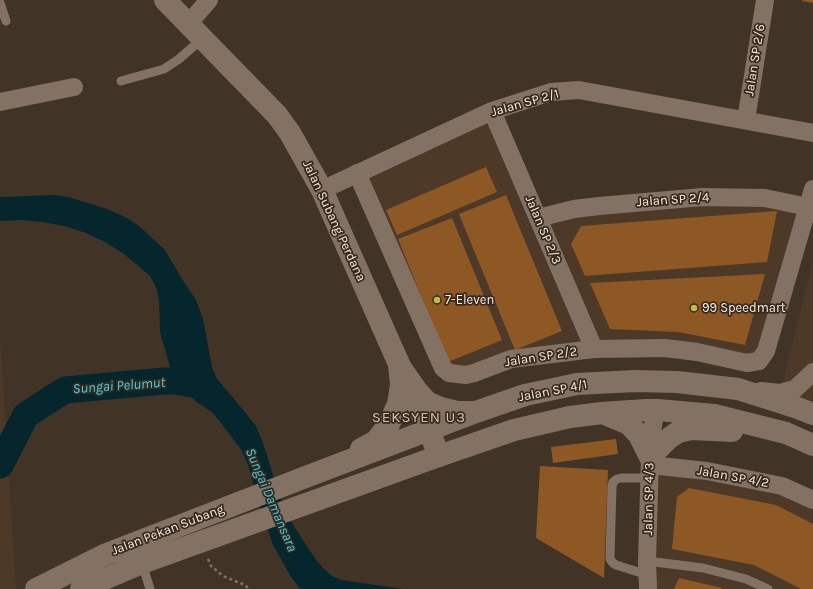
<!DOCTYPE html>
<style>
body{margin:0}
canvas{display:block;background:#423327}
</style>
<canvas width="813" height="589"></canvas>
<script>
const ctx = document.querySelector('canvas').getContext('2d');
ctx.lineJoin = 'round';
function fillPath(path, color) { ctx.fillStyle = color; ctx.fill(path, 'evenodd'); }
const toPath = rows => new Path2D(rows.map(r => 'M' + r).join(''));
function trace(path, color, width, dash) { ctx.strokeStyle = color; ctx.lineWidth = width; ctx.lineCap = dash ? 'butt' : 'round'; ctx.setLineDash(dash || []); ctx.stroke(path); }
function label(font, color, halo, rows, align = 'center') {
  ctx.font = font + ' Karla,sans-serif'; ctx.lineWidth = 3.5; ctx.setLineDash([]); ctx.textBaseline = 'middle'; ctx.strokeStyle = halo; ctx.fillStyle = color; for (const [text, x, y, turn = 0] of rows) {
    ctx.save(); ctx.translate(x, y); ctx.rotate((+turn || 0) * Math.PI / 180); ctx.textAlign = isNaN(turn) ? turn : align; if (halo) ctx.strokeText(text, 0, 0); ctx.fillText(text, 0, 0); ctx.restore();
  }
}
fillPath(toPath([
 [488,119,534,227,575,214,702,203,762,203,799,211,756,354,747,355,667,341,471,368,446,364,366,176],
 [813,262,813,404,780,393],
 [0,336,16,589,0,589],
 [656,471,782,492,813,507,813,589,654,589]
]), '#4d3928');
fillPath(toPath([
 [55,195,69,197,107,209,125,217,139,226,165,250,182,279,196,300,201,313,204,324,212,367,217,379,235,400,256,426,262,440,281,500,290,520,316,560,324,569,332,576,341,580,403,589,300,589,291,577,273,545,258,501,248,465,242,451,221,423,212,412,198,403,183,389,176,381,170,367,160,332,159,300,156,287,150,276,124,254,105,242,86,233,64,226,42,222,21,220,0,221,0,197]
]), '#05262c');
trace(toPath([
 [0,465,26,415,65,390,164,381,176,381,203,386]
]), '#05262c', 27);
fillPath(toPath([
 [802,0,813,0,813,3,802,1],
 [486,167,497,192,397,235,386,210],
 [506,195,562,331,515,350,459,214],
 [777,211,767,262,585,276,571,244,581,226],
 [452,218,502,340,448,362,398,239],
 [765,274,745,345,678,332,610,329,590,283],
 [616,439,618,454,553,463,551,447],
 [540,466,608,470,604,578,536,538],
 [689,488,776,505,813,524,813,589,801,589,754,565,672,549,677,497],
 [679,578,722,588,722,589,674,589]
]), '#8e5825');
trace(toPath([
 [208,559,211,566,223,576,245,585,249,589]
]), '#7f7267', 2.5, [3, 3]);
trace(toPath([
 [0,3,6,21],
 [121,81,164,69,179,59,203,38],
 [647,561,703,568,746,579,768,589],
 [142,563,150,589],
 [648,575,616,565,613,563,610,559,610,556,612,487,613,482,617,479,621,478,650,478]
]), '#837264', 9);
trace(toPath([
 [188,24,209,0],
 [0,102,74,87],
 [492,111,594,349],
 [746,120,765,0],
 [357,173,443,368,449,373,457,374,466,375,474,373,511,359,594,349,665,348,697,352,747,363,759,361,766,351,813,189],
 [322,190,492,111,551,92,579,90,813,133],
 [538,218,574,209,599,206,703,197,765,198,808,207,813,209],
 [761,391,780,393,795,389,813,372],
 [650,465,707,471,782,486,813,500],
 [648,589,647,561,650,457,652,432,654,419,658,410]
]), '#837264', 18);
trace(toPath([
 [165,0,277,115,290,133,322,190,399,364,429,430,439,456]
]), '#837264', 22);
trace(toPath([
 [399,365,417,391,427,402,441,408,457,412,473,412],
 [605,414,629,424,639,435,650,457,668,439,678,432,692,429,732,431],
 [361,449,376,441,389,424,398,404,401,385,399,364],
 [36,589,104,555,303,478,476,412,525,395,577,384,635,381,677,382,738,389,795,407,813,414],
 [81,589,142,563,439,456,514,430,570,417,602,413,646,410,658,410,714,415,786,433,813,445]
]), '#837264', 22);
for (const [x, y, r, color] of [
 [437,300,4,"#c0be40"],
 [694,308,4,"#c0be40"]
]) { const dot = new Path2D(); dot.arc(x, y, r, 0, 2 * Math.PI); ctx.fillStyle = color; ctx.fill(dot); trace(dot, '#38291d', 1.5); }
label('13px', '#f6ece4', '#38291d', [
 ["Jalan SP 2/6",755,60,-81],
 ["Jalan SP 2/1",525,103,-16],
 ["Jalan SP 2/4",673,200,-4],
 ["Jalan Subang Perdana",334,221,65],
 ["Jalan SP 2/3",543,230,67],
 ["Jalan SP 2/2",541,357,-9],
 ["Jalan SP 4/1",553,391,-11],
 ["Jalan SP 4/2",733,477,10],
 ["Jalan SP 4/3",649,499,-89],
 ["Jalan Pekan Subang",168,530,-21]
]);
label('13px', '#f6ece4', '#38291d', [
 ["7-Eleven",445,300],
 ["99 Speedmart",702,308]
], 'left');
label('italic 14px', '#3ed3ee', '#38291d', [
 ["Sungai Pelumut",119,386,-4],
 ["Sungai Damansara",271,500,67]
]);
ctx.letterSpacing = '1px';
label('15px', '#d3c0b0', '#38291d', [
 ["SEKSYEN U3",419,418]
]);
ctx.letterSpacing = '0px';
</script>
